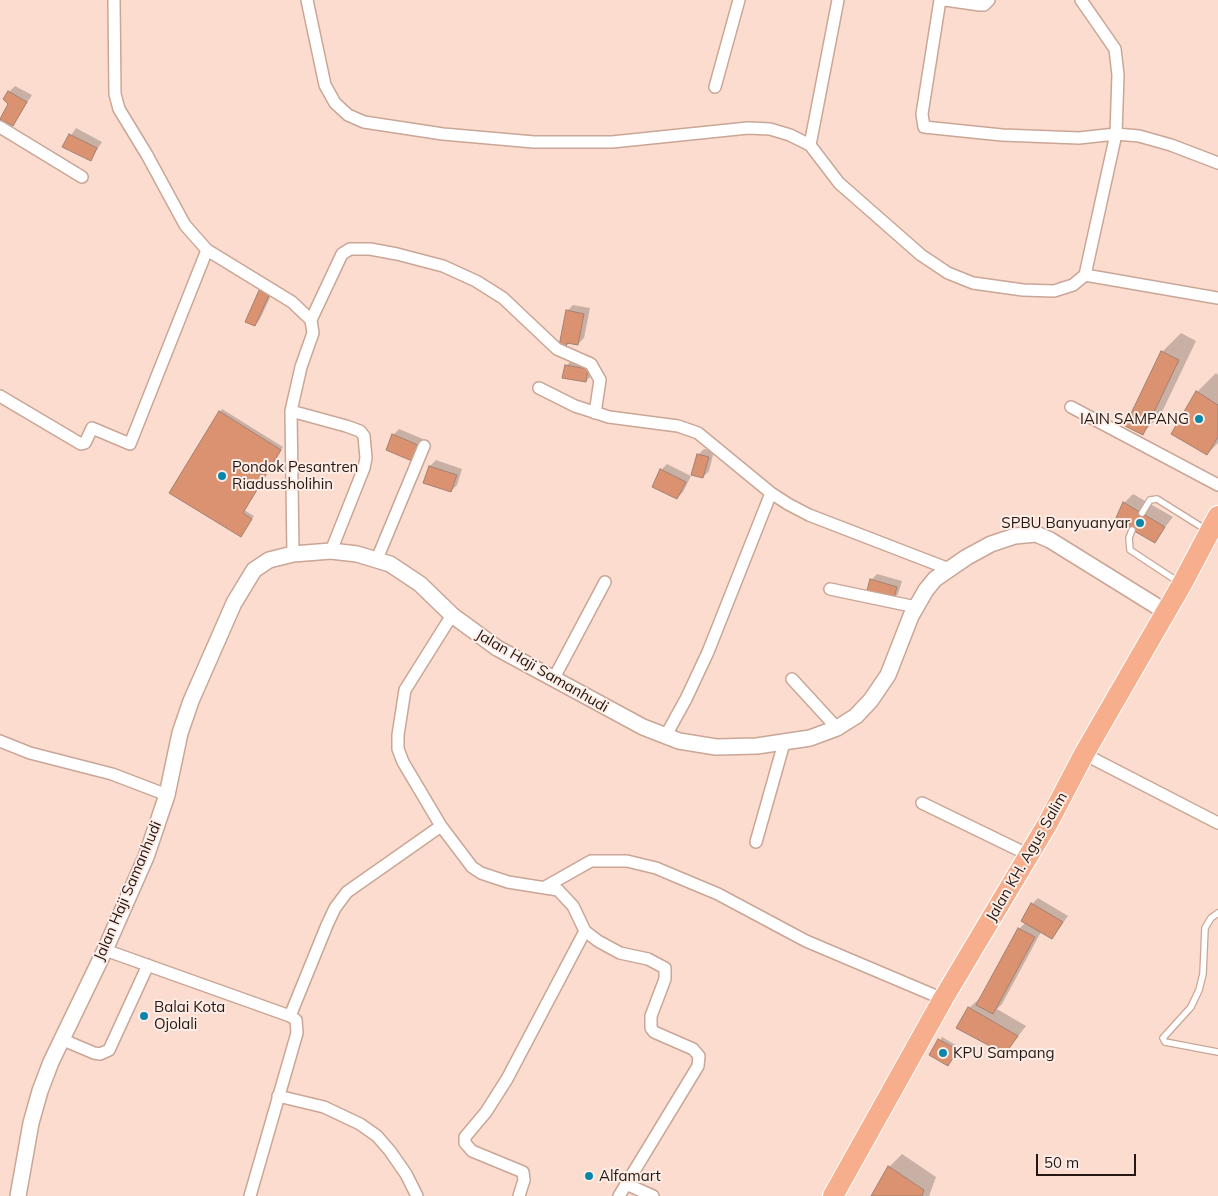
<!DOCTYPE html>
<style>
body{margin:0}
#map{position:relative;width:1218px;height:1196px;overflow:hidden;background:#fbdccf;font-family:Mulish,sans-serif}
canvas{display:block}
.scale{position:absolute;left:1036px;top:1154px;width:100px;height:22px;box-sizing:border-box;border:2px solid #251812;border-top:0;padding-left:6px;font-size:15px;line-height:18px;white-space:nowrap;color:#251812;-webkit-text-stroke:4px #fdede6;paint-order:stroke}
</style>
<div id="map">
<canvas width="1218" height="1196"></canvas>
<div class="scale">50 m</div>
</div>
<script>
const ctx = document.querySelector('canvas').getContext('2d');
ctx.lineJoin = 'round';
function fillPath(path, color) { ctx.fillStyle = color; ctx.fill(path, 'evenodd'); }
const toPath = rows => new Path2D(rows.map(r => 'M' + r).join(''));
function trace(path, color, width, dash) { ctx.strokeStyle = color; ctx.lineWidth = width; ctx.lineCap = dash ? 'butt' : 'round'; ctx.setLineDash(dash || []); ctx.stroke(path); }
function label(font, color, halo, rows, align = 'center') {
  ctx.font = font + ' Mulish,sans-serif'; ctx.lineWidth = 4; ctx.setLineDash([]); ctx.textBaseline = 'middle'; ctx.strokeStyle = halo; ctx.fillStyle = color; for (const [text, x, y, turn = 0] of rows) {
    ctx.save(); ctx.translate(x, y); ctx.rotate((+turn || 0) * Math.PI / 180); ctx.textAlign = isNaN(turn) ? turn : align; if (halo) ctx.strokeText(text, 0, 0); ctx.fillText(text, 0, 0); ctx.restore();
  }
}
fillPath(toPath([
 [15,86,32,95,13,125,9,92],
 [76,128,102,142,90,160,64,146],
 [275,287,260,319,255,325,246,321],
 [573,305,590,308,584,338,578,344,570,342,566,346,567,311],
 [1181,333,1196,341,1161,414,1143,433,1162,352],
 [572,360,594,363,592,375,586,381,566,366],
 [1216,373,1218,375,1218,443,1207,454,1197,392],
 [222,409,283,447,244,510,254,516,241,535,220,412],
 [399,429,423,439,418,453,412,459,393,435],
 [704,449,714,451,709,471,703,477,698,455],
 [436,460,462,469,457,485,451,491,430,466],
 [667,464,691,476,683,492,677,498,661,470],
 [1133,494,1173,517,1154,541,1124,503],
 [877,574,902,581,898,594,892,600,871,580],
 [1038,898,1068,916,1052,938,1041,932,1002,1004,997,1009,1026,1026,1005,1053,969,1008,979,999,981,1000,1019,929,1026,922,1032,904],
 [942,1037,959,1047,948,1065,931,1055],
 [902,1154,936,1177,929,1196,872,1196,889,1167]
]), '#0003');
const building = toPath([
 [8,91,27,102,13,126,0,119,8,104,3,99,8,91],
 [69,134,97,148,91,161,62,147,69,134],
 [260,288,270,293,255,326,245,322,260,288],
 [566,310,584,314,578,345,567,343,566,348,559,346,566,310],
 [1161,351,1179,360,1143,435,1125,426,1161,351],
 [565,365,588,369,586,382,562,378,565,365],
 [1196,391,1218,405,1218,437,1207,455,1171,434,1196,391],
 [219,411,281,450,243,513,252,519,241,537,169,493,219,411],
 [392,434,418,445,412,461,386,450,392,434],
 [697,454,709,457,703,478,691,475,697,454],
 [429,466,457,475,451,492,423,483,429,466],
 [660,469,686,482,677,499,652,487,660,469],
 [1123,502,1165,527,1155,543,1115,520,1123,502],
 [870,579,897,587,893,601,866,594,870,579],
 [1031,903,1063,922,1052,939,1021,921,1031,903],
 [1018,928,1035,937,993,1014,976,1005,1018,928],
 [968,1007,1018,1036,1005,1054,956,1028,968,1007],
 [938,1039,958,1050,948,1066,929,1055,938,1039],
 [888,1166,924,1190,922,1196,871,1196,888,1166]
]);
fillPath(building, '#db9271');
trace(building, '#a38071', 1);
const service = toPath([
 [1142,513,1150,500,1157,499,1208,531],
 [1132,530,1129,538,1130,550,1180,583],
 [1218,913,1211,918,1205,928,1203,974,1199,990,1191,1007,1163,1038,1165,1042,1218,1052]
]);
const minor = toPath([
 [114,0,115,94,119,109,147,155,185,225,207,250,292,302,311,320,313,333,301,367,291,411,293,554],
 [307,0,325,85,335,103,348,115,364,122,443,134,534,142,612,142,748,128,770,129,790,135,810,145,839,183,921,255,948,273,973,283,1023,290,1054,291,1073,285,1085,275,1218,298],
 [940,0,922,114,924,127,1002,135,1079,138,1116,134,1139,136,1171,145,1218,163],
 [945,0,980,5,984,5,989,0],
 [1081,0,1115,49,1118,75,1116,134,1085,275],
 [715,87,739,0],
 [0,127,82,177],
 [810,145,838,0],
 [311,320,342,254,350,249,370,249,397,254,443,266,476,281,503,298,557,349,591,364,600,380,595,413],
 [539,388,575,406,609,417,678,426,698,433,771,493,788,504,809,515,949,569],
 [0,396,81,444,85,443,92,428,130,444,207,250],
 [1071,407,1218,485],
 [291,411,346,426,360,431,364,436,366,458,364,468,331,551],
 [377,559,424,446],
 [830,589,916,607],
 [452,615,405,690,398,735,398,749,403,762,441,826,472,867,481,873,508,882,558,890,573,906,585,931,598,941,620,953,648,959,665,968,665,979,651,1016,651,1028,654,1032,693,1049,699,1056,698,1066,619,1196],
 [554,678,605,582],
 [792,679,837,728],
 [665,737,686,699,708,652,771,493],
 [0,741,30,753,112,774,167,795],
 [1084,754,1218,823],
 [922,803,1029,855],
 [756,842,784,743],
 [545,887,591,861,627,861,656,868,718,894,806,941,943,999],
 [105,950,290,1016,296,1020,297,1033,250,1196],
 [290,1016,327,925,335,908,347,892,441,826],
 [61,1039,94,1053,100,1054,109,1050,148,965],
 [278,1096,324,1107,360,1124,377,1136,390,1151,406,1174,417,1196],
 [626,1184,653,1196],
 [519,1196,524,1180,523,1172,472,1151,465,1143,465,1137,486,1112,507,1079,585,931]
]);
const tertiary = toPath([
 [18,1196,31,1123,40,1091,51,1062,105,950,146,857,167,795,180,733,191,701,234,603,254,570,269,560,293,554,331,551,357,554,390,564,420,584,452,615,497,648,643,727,679,741,716,747,757,746,810,738,837,728,856,716,871,700,888,675,911,616,926,590,935,579,967,557,991,544,1015,536,1036,534,1050,540,1166,612]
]);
const trunk = toPath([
 [833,1196,943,999,1048,823,1084,754,1182,584,1218,516]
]);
trace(service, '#caa696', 8);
trace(minor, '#caa696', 14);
trace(tertiary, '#caa696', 18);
trace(trunk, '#fff', 22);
trace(service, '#fff', 5.5);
trace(minor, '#fff', 11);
trace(tertiary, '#fff', 15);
trace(trunk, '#f6ae8c', 20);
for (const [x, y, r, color] of [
 [1199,419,5,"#0987aa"],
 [222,476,5,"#0987aa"],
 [1140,523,5,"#0987aa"],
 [144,1016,5,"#0987aa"],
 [943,1053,5,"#0987aa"],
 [589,1176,5,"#0987aa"]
]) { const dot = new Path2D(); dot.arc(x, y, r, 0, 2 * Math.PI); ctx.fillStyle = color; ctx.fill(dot); trace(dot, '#fdede6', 2); }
label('15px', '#251812', '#fdede6', [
 ["IAIN SAMPANG",1189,419,"right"],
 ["Pondok Pesantren",232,467],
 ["Riadussholihin",232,484],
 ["SPBU Banyuanyar",1130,523,"right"],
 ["Balai Kota",154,1007],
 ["Ojolali",154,1024],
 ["KPU Sampang",953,1053],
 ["Alfamart",599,1176]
], 'left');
label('15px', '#251812', '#fdede6', [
 ["Jalan Haji Samanhudi",542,671,30],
 ["Jalan KH. Agus Salim",1027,857,-60],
 ["Jalan Haji Samanhudi",128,891,-67]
]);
</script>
